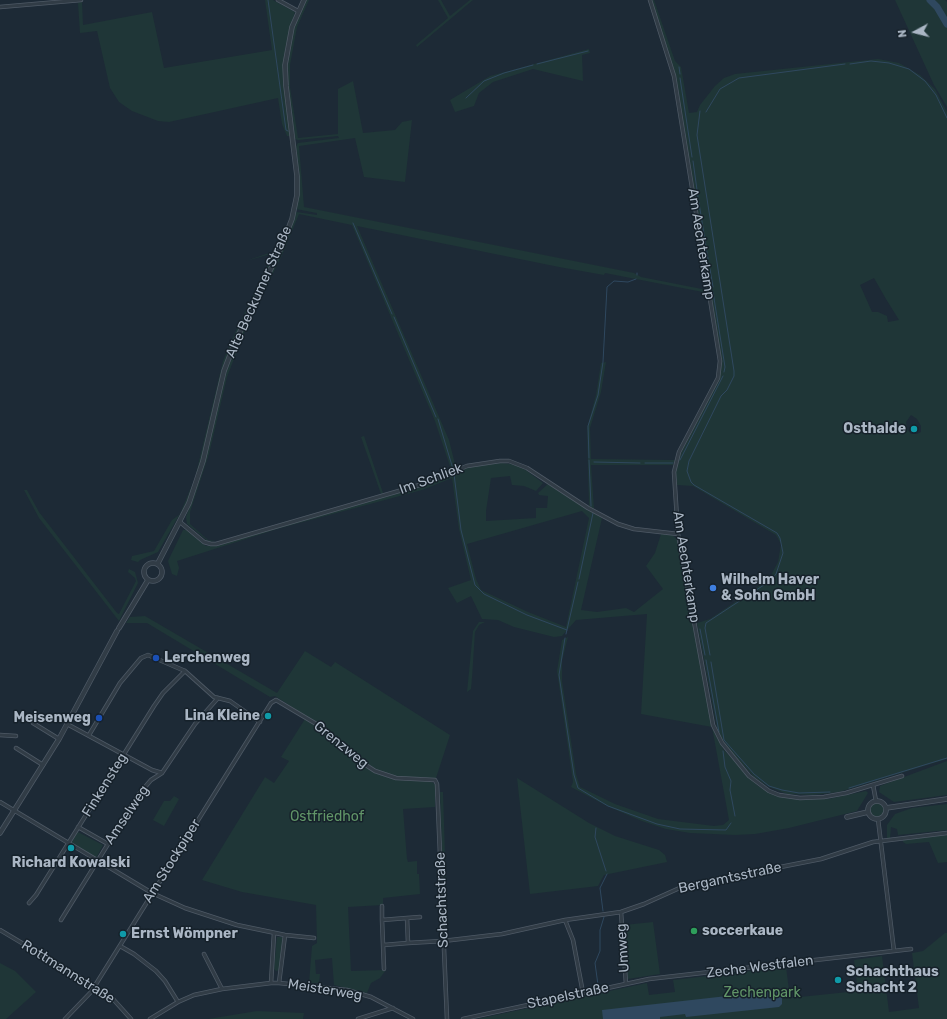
<!DOCTYPE html>
<meta charset="utf-8">
<style>
body{margin:0}
#map{position:relative;width:947px;height:1019px;overflow:hidden;background:#1d2a36;font-family:Rubik,sans-serif}
canvas{display:block}
.north{position:absolute;left:895px;top:12px;width:40px;height:40px;-webkit-text-stroke:3px #16212a;paint-order:stroke;rotate:263deg;font-size:11px;font-weight:700;line-height:16px;text-align:center;color:#aab6c4}
.north::after{content:'';display:block;margin:auto;width:14px;height:18px;background:#aab6c4;clip-path:polygon(50% 0,100% 100%,50% 72%,0 100%)}
</style>
<div id="map">
<canvas width="947" height="1019"></canvas>
<div class="north">N</div>
</div>
<script>
const ctx = document.querySelector('canvas').getContext('2d');
ctx.lineJoin = 'round';
function fillPath(path, color) { ctx.fillStyle = color; ctx.fill(path, 'evenodd'); }
const toPath = rows => new Path2D(rows.map(r => 'M' + r).join(''));
function trace(path, color, width, dash) { ctx.strokeStyle = color; ctx.lineWidth = width; ctx.lineCap = dash ? 'butt' : 'round'; ctx.setLineDash(dash || []); ctx.stroke(path); }
function label(font, color, halo, rows, align = 'center') {
  ctx.font = font + ' Rubik,sans-serif'; ctx.lineWidth = 3; ctx.setLineDash([]); ctx.textBaseline = 'middle'; ctx.strokeStyle = halo; ctx.fillStyle = color; for (const [text, x, y, turn = 0] of rows) {
    ctx.save(); ctx.translate(x, y); ctx.rotate((+turn || 0) * Math.PI / 180); ctx.textAlign = isNaN(turn) ? turn : align; if (halo) ctx.strokeText(text, 0, 0); ctx.fillText(text, 0, 0); ctx.restore();
  }
}
fillPath(toPath([
 [265,0,273,0,295,12,286,45,283,70,291,136,287,136,282,124,278,98,169,122,158,121,132,111,119,102,110,88,97,31,80,33,78,3,82,2,83,25,152,12,164,68,272,50],
 [306,0,309,0,297,27,290,65,290,87,298,138,338,134,338,89,353,81,363,133,395,130,402,122,412,120,405,182,364,177,355,138,299,146,304,207,634,273,641,277,707,290,708,293,605,273,604,275,559,267,357,226,449,440,456,468,451,469,435,421,352,225,299,214,282,255,246,328,227,377,209,454,190,512,190,524,208,540,216,541,209,542,187,524,186,517,202,472,227,370,235,347,286,240,296,212,317,215,317,213,296,209,299,176,296,146,298,143,339,138,338,136,298,140,295,139,287,86,287,64,294,27],
 [438,0,441,0,450,16,470,0,473,0,417,47,416,45,448,18],
 [651,0,654,0,675,61,681,67,689,113,697,112,700,105,715,86,724,78,735,74,878,59,899,63,920,75,935,89,947,112,947,759,839,792,812,795,787,794,769,787,754,777,730,750,718,733,697,623,710,619,769,579,778,562,781,544,776,535,693,486,677,485,676,472,678,459,719,378,721,361,711,295,712,288,710,287,676,76],
 [874,278,886,299,899,320,888,322,887,316,878,312,872,312,860,285],
 [911,415,917,419,921,426,921,432,917,434,911,434,907,429,906,422],
 [895,0,945,0,947,2,947,107,934,85],
 [589,49,590,53,582,55,583,81,533,69,493,82,479,93,474,106,455,112,450,100,490,76],
 [269,253,275,256,274,260,235,338,222,372,202,460,189,498,158,552,140,560,138,562,131,560,132,556,154,551,172,520,179,515,182,509,195,478,223,361,232,339,272,256,267,255,246,261],
 [606,362,601,392,590,428,591,459,675,460,673,465,591,465,594,509,589,506,587,428,596,395,601,363],
 [364,436,383,493,381,494,361,437],
 [501,463,519,465,543,483,536,491,524,486,512,485,510,476,491,478,486,511,486,521,536,518,536,508,547,508,548,496,539,495,538,493,548,484,602,518,581,610,597,612,626,608,634,612,663,589,646,566,655,553,661,534,672,535,677,539,712,727,723,749,758,786,778,796,792,799,828,799,866,791,868,793,857,811,789,828,755,834,735,835,690,833,666,829,642,821,607,806,571,787,573,782,557,671,562,640,568,637,562,661,562,681,576,774,580,787,615,804,658,819,714,826,723,825,729,820,712,727,641,714,647,614,576,620,562,636,554,637,514,627,498,620,482,619,471,596,457,603,448,588,471,580,459,529,452,478,422,490,277,529,177,561,179,568,177,576,172,574,168,561,183,530,187,530,206,546,215,546,395,494,422,486,467,467],
 [582,511,589,518,566,627,528,612,481,590,476,579,467,544],
 [24,490,27,490,39,512,117,613,119,614,136,581,135,578,128,572,129,569,135,572,138,583,119,621,39,518],
 [145,616,277,693,305,651,331,667,335,662,450,735,436,778,396,777,376,770,324,728,275,696,270,697,147,623,126,623,130,617],
 [479,622,485,622,479,625,475,632,472,678,471,689,467,692,473,631],
 [305,719,332,737,358,762,375,773,396,780,430,781,435,784,435,807,403,809,407,859,408,862,417,861,417,874,419,874,420,894,383,898,383,905,348,907,351,971,386,970,380,978,371,983,367,993,334,985,332,958,315,960,316,974,320,974,319,983,309,983,312,946,317,943,316,905,242,892,202,880,265,777,274,783,289,761,281,757],
 [947,761,947,795,894,802,879,792,880,786],
 [517,778,589,823,615,836,659,850,665,855,667,862,604,875,598,886,530,894],
 [440,792,443,792,446,886,443,887],
 [174,796,179,799,164,826,153,820,164,801,170,801],
 '869 810a8 8 0 1 1 16 0a8 8 0 1 1-16 0Z',
 [947,804,947,830,898,835,897,829,891,827,890,838,887,839,887,825,895,814,912,808],
 [78,832,103,845,96,858,71,843],
 [947,835,947,862,938,863,929,842,906,844,903,842,903,840],
 [653,922,660,974,628,979,624,925],
 [945,933,947,933,947,1019,477,1019,647,983,649,995,675,992,673,980,786,967,790,998,858,991,854,960,882,956,889,1012,919,1008,912,953,923,951],
 [277,937,282,937,283,940,279,970,276,971,274,969],
 [0,963,15,971,36,992,6,1019,0,1019],
 [257,1011,304,1013,303,1019,208,1019]
]), '#1f3637');
fillPath(toPath([
 [772,991,779,992,782,997,782,1004,779,1007,686,1017,685,1014,660,1017,660,1019,603,1019,602,1010]
]), '#2f485f');
trace(toPath([
 [268,0,286,130,288,131],
 [537,64,588,51],
 [850,64,871,61,889,63,909,69,925,81,936,95,947,118],
 [679,67,680,74],
 [680,78,692,157],
 [466,98,484,81,504,73,533,65],
 [700,111,697,135,734,371,734,376,727,390,721,396,689,461,687,471,691,482,694,485,777,533,780,538,783,553,776,574,770,581,706,623,705,628,710,655],
 [706,112,720,89,739,78,845,64],
 [693,161,698,197],
 [699,203,708,259],
 [353,223,392,314],
 [710,269,713,287],
 [637,275,637,273],
 [713,292,725,367,724,372],
 [394,317,436,417],
 [438,419,453,469],
 [589,458,588,426,598,395,603,362,607,287,614,281,628,282,636,279],
 [589,460,591,506],
 [680,460,723,376],
 [594,462,640,463],
 [645,463,673,463],
 [454,474,461,530,475,585,484,594,527,615,567,630],
 [579,579,593,513],
 [700,629,705,655],
 [566,634,578,582],
 [565,638,559,675,574,775,578,788,608,806,657,824,680,829,726,830,731,823],
 [706,660,719,732],
 [711,662,724,740,754,774,769,786,782,790,799,793,830,792],
 [723,751,725,767,731,781,730,790,735,816],
 [849,788,947,758],
 [596,828,595,837,606,871],
 [603,911,600,888,607,874],
 [598,985,595,963,600,951,600,930,604,917]
]), '#2f485f', 1);
trace(toPath([
 [930,0,937,7,947,24]
]), '#2f485f', 7);
const minor = toPath([
 [278,0,298,11],
 [650,0,674,76,720,361,718,378,679,452,674,472,678,534,713,725,722,743,749,776,769,791,779,795,800,798,824,797,846,793,902,776],
 [0,7,81,0],
 [180,522,204,542,211,544,216,544,423,484,467,466,500,461,509,461,527,468,588,508,618,524,634,529,678,534],
 [33,723,59,739],
 [67,724,152,770,162,773],
 [0,735,16,736],
 [89,735,120,683,141,658,148,655,185,671,214,697,230,701,260,722],
 [16,748,43,765],
 [873,785,876,801],
 [0,802,152,893,185,908,237,925,285,935,314,938],
 [78,827,108,844],
 [29,903,36,895,154,706,163,693,185,671],
 [382,906,382,920],
 [621,912,626,984],
 [407,918,420,917],
 [61,920,139,794,151,780,162,773,195,724,218,698],
 [565,920,573,940,583,993],
 [0,930,94,986,113,999,131,1019],
 [274,933,271,983,279,983,285,935],
 [384,945,408,943],
 [120,946,134,954,156,971,165,981,178,1002],
 [894,951,911,949],
 [204,954,222,989],
 [384,969,382,920,407,918,408,943,443,941,502,934,565,920,621,912,644,904,684,886,821,859,873,842,947,833],
 [279,983,347,990,371,997,413,1019],
 [65,1019,91,992,271,703,276,700,318,725,358,760,375,771,396,778,435,780,437,784,447,1019],
 [150,1019,178,1002,194,995,222,989,271,983],
 [358,1019,393,1008],
 [463,1019,649,979,894,951,878,819]
]);
const tertiary = toPath([
 '144 572a9 9 0 1 1 18 0a9 9 0 1 1-18 0Z',
 [158,563,189,503,203,461,224,371,235,342,280,250,292,219,297,195,297,176,286,86,285,65,292,27,304,0],
 [119,628,148,580],
 '868 810a9 9 0 1 1 18 0a9 9 0 1 1-18 0Z',
 [886,808,947,799],
 [847,817,868,812],
 [0,833,59,739,117,631]
]);
trace(minor, '#4e5965', 4.5);
trace(tertiary, '#4e5965', 5.5);
trace(minor, '#313c46', 3);
trace(tertiary, '#313c46', 4);
for (const [x, y, r, color] of [
 [914,429,4,"#0f9aa8"],
 [713,588,4,"#3f7fe0"],
 [156,658,4,"#1a4fb4"],
 [268,716,4,"#0f9aa8"],
 [99,718,4,"#1a4fb4"],
 [71,848,4,"#0f9aa8"],
 [694,931,4,"#2e9e5b"],
 [123,934,4,"#0f9aa8"],
 [838,980,4,"#0f9aa8"]
]) { const dot = new Path2D(); dot.arc(x, y, r, 0, 2 * Math.PI); ctx.fillStyle = color; ctx.fill(dot); trace(dot, '#16212a', 1.5); }
label('14px', '#aab6c4', '#16212a', [
 ["Am Aechterkamp",701,244,81],
 ["Alte Beckumer Straße",259,292,-66],
 ["Im Schliek",431,479,-20],
 ["Am Aechterkamp",686,567,81],
 ["Grenzweg",341,745,39],
 ["Finkensteg",105,785,-58],
 ["Amselweg",127,815,-56],
 ["Am Stockpiper",172,861,-58],
 ["Bergamtsstraße",730,878,-12],
 ["Schachtstraße",442,900,-92],
 ["Umweg",623,948,-94],
 ["Zeche Westfalen",760,967,-7],
 ["Rottmannstraße",68,972,32],
 ["Meisterweg",325,990,9],
 ["Stapelstraße",568,996,-12]
]);
label('bold 14px', '#aab6c4', '#16212a', [
 ["Osthalde",906,429,"right"],
 ["Wilhelm Haver",721,580],
 ["& Sohn GmbH",721,596],
 ["Lerchenweg",164,658],
 ["Lina Kleine",260,716,"right"],
 ["Meisenweg",91,718,"right"],
 ["Richard Kowalski",71,863,"center"],
 ["soccerkaue",702,931],
 ["Ernst Wömpner",131,934],
 ["Schachthaus",846,972],
 ["Schacht 2",846,988]
], 'left');
label('14px', '#619568', '#16212a', [
 ["Ostfriedhof",327,817],
 ["Zechenpark",762,993]
]);
</script>
